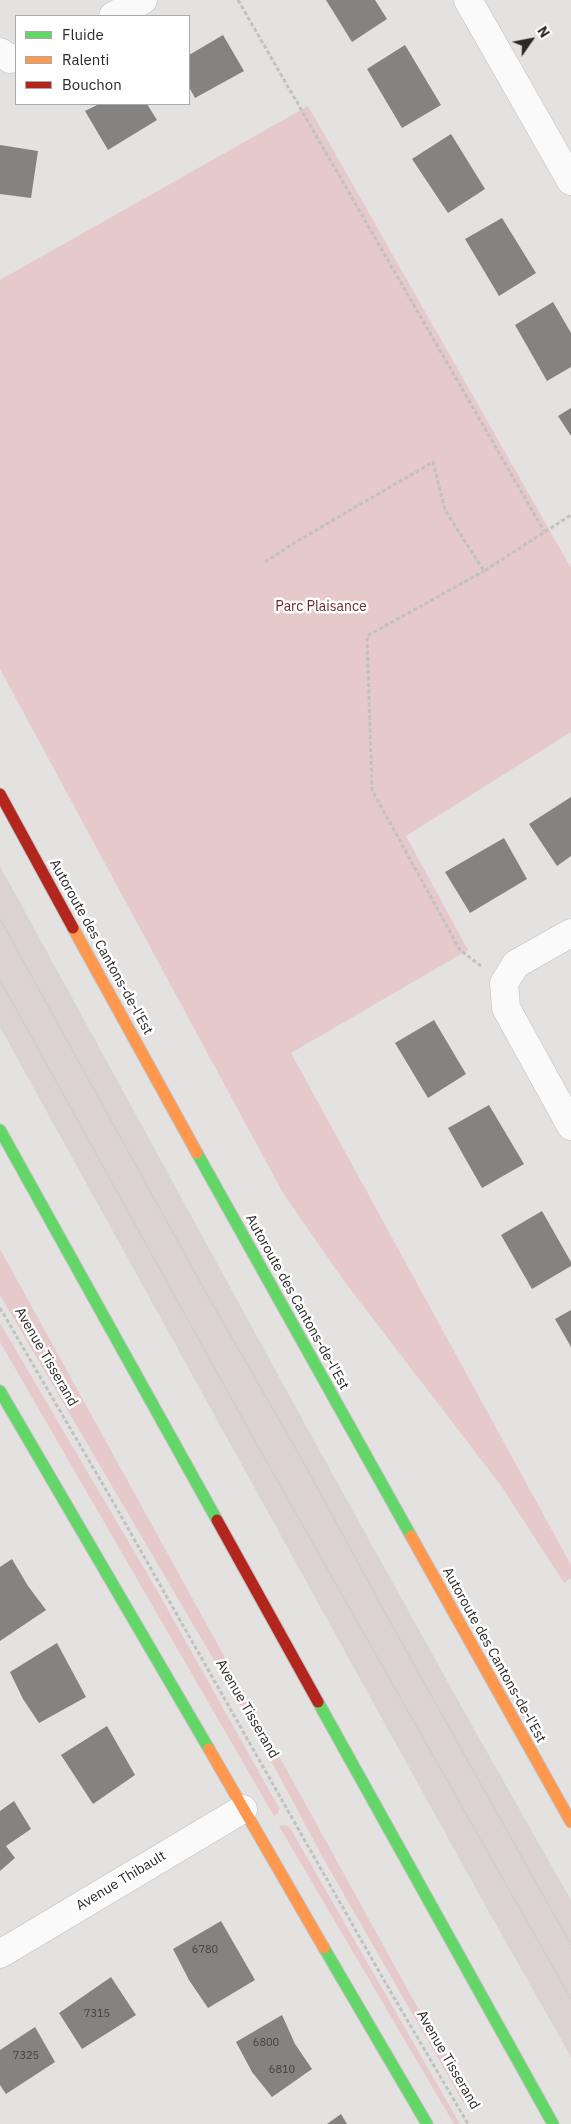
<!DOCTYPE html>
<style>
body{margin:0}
#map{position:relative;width:571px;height:2124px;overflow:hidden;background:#e4e1e1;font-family:"IBM Plex Sans",sans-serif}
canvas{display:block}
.legend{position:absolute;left:15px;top:15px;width:175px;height:90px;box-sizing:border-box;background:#fff;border:1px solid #aaa9a9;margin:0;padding:6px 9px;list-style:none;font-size:15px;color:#2b2929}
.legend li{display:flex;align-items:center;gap:10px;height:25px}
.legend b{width:25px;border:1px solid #aaa9a9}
.north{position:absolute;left:506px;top:15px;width:50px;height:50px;-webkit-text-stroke:4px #fff;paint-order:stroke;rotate:57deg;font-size:14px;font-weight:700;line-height:20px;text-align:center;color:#2b2929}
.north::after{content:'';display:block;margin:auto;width:18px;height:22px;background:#2b2929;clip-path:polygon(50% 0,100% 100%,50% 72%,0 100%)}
</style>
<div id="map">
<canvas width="571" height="2124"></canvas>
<ul class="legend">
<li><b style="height:6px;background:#63d668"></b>Fluide</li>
<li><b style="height:6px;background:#ff974d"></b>Ralenti</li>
<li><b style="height:6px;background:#b3261e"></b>Bouchon</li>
</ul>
<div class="north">N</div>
</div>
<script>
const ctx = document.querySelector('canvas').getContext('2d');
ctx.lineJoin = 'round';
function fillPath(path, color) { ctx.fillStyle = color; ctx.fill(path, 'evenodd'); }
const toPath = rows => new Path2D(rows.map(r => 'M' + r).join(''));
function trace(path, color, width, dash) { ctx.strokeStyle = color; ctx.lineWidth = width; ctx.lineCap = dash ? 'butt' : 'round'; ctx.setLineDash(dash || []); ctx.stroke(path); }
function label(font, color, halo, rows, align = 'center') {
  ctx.font = font + ' "IBM Plex Sans",sans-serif'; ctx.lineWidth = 5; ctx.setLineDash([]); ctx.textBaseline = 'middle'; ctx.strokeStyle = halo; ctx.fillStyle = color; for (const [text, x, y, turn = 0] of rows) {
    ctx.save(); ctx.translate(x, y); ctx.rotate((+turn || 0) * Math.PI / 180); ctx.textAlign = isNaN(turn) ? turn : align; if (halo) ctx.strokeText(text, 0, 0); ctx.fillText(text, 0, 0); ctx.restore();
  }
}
fillPath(toPath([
 [0,866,312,1437,475,1731,571,1900,571,2057,480,1896,0,1027]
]), '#dbd2d2');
fillPath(toPath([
 [308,106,571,568,571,732,406,836,468,950,291,1053,571,1565,571,1578,564,1583,502,1487,344,1281,283,1193,0,669,0,280],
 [0,1249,415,2003,471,2097,463,2102,327,1865,252,1725,0,1295],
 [0,1323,158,1592,279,1808,278,1813,274,1816,0,1342],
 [284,1825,290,1828,460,2124,454,2124,279,1826]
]), '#e6c9ca');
fillPath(toPath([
 [326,0,375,0,387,19,352,42],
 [223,35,244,71,195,98,189,87,189,55],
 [405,45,441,105,402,128,367,69],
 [99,104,147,104,157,120,108,150,85,111],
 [451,134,485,189,448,213,412,159],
 [0,145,38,151,31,198,0,194],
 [502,218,536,273,499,296,465,239],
 [553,302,571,333,571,367,547,381,515,325],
 [571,408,571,436,558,416],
 [571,797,571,856,557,866,529,824],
 [504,838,527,879,470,913,445,872],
 [434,1020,466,1074,428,1098,395,1043],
 [489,1105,524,1164,482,1188,448,1128],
 [542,1211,571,1262,571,1266,532,1289,501,1235],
 [571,1310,571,1347,555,1319],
 [12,1559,28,1586,46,1610,0,1641,0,1567],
 [57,1643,86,1697,39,1723,23,1699,10,1672],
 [107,1726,135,1775,93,1804,61,1755],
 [14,1801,31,1829,6,1846,15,1858,0,1871,0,1811],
 [221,1921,255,1980,208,2008,189,1980,173,1949],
 [111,1977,136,2015,82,2049,59,2013],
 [282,2015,295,2044,312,2069,272,2097,252,2072,236,2042],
 [35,2027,55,2062,6,2094,0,2085,0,2050],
 [341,2114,347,2124,327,2124]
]), '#858282');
const street = toPath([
 [468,0,571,181],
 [113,16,143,0],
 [0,52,10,59,16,58],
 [571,933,516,964,504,983,506,1008,571,1126],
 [0,1954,243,1809]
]);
const fast = toPath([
 [0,1130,217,1520],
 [197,1153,411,1536],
 [0,1391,209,1749],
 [318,1702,553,2124],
 [324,1948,427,2124]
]);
const slow = toPath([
 [73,928,197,1153],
 [411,1536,571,1822],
 [209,1749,324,1948]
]);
const jam = toPath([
 [0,794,73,928],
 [217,1520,318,1702]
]);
trace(street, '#c1bfbf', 29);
trace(fast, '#c1bfbf', 13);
trace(slow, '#c1bfbf', 13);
trace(jam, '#c1bfbf', 13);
trace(toPath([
 [238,0,544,531],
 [265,562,299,540,433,462,445,510,484,571,571,515],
 [481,966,460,950,372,790,367,636,484,571],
 [0,1308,112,1500,385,1982,468,2124]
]), '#c2c0c0', 3, [4, 2.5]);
trace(street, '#fbfafa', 28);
trace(fast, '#63d668', 11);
trace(slow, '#ff974d', 11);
trace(jam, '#b3261e', 11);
trace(toPath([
 [0,919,209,1298,301,1458,394,1629,571,1945],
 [0,980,256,1443,571,1999]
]), '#cccbcb', 1);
label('11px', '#423f3f', null, [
 ["6780",205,1950],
 ["7315",97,2014],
 ["6800",266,2043],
 ["7325",26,2056],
 ["6810",282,2070]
]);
label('14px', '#6d272e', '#fff', [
 ["Parc Plaisance",321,607]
]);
label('14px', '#2b2929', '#fff', [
 ["Autoroute des Cantons-de-l'Est",101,947,61],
 ["Autoroute des Cantons-de-l'Est",297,1302,61],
 ["Avenue Tisserand",46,1357,60],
 ["Autoroute des Cantons-de-l'Est",494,1655,61],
 ["Avenue Tisserand",247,1709,60],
 ["Avenue Thibault",121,1881,-31],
 ["Avenue Tisserand",448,2060,60]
]);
</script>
